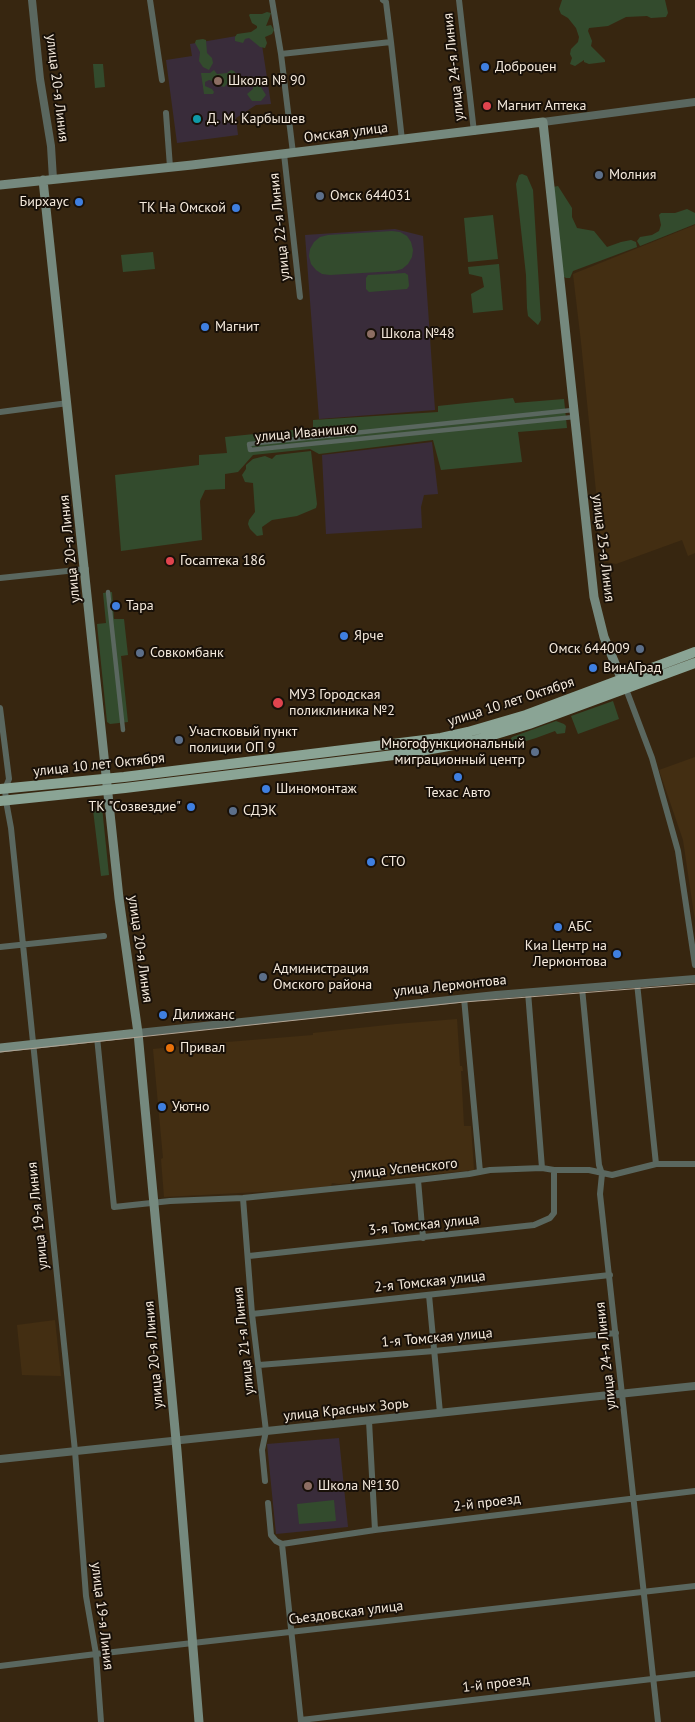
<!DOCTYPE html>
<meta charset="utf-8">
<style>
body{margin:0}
canvas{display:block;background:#372610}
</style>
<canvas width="695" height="1722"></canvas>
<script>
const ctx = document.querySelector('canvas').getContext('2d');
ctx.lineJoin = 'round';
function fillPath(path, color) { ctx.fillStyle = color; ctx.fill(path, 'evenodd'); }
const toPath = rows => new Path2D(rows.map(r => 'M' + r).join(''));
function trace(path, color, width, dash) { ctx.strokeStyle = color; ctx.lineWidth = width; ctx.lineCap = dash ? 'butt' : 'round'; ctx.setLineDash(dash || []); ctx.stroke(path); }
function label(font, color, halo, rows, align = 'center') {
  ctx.font = font + ' "PT Sans",sans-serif'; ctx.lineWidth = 4; ctx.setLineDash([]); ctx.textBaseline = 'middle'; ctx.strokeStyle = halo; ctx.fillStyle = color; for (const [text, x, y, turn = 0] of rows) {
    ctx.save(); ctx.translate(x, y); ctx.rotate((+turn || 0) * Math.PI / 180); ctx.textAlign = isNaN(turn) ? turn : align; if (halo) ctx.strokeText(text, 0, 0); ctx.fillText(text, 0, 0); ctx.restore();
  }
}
fillPath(toPath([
 [695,225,695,553,688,556,682,540,616,564,603,561,581,342,573,274],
 [695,757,695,921,683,840,659,770],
 [457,1019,460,1066,462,1066,463,1071,461,1071,464,1126,471,1126,474,1170,339,1184,332,1183,331,1186,296,1190,164,1197,161,1159,163,1158,153,1049,203,1044,204,1048,215,1048,215,1043,313,1035,313,1033,396,1024],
 [55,1320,61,1376,22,1375,17,1325]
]), '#432e12');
fillPath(toPath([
 [260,32,271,104,256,105,236,118,238,135,177,143,166,60,192,56,190,44],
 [395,229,423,236,435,410,319,419,305,235],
 [432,442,438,494,424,495,421,507,422,528,326,534,322,455],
 [339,1438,348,1527,276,1534,267,1444]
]), '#392c3a');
fillPath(toPath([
 [562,0,665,0,668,13,666,17,651,18,647,16,626,17,608,26,589,28,588,31,592,41,591,46,605,60,605,62,589,64,584,62,584,60,575,66,570,64,572,58,570,54,571,49,578,42,579,37,576,28,568,18,561,14,559,9],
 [267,12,271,13,270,16,266,26,271,25,274,30,272,34,265,37,267,43,265,48,260,47,249,38,245,39,243,43,235,41,235,37,237,34,251,32,257,28,257,26,252,23,249,15,250,14,262,14],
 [203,39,206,40,207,53,212,58,213,63,209,70,203,67,199,61,200,52,195,43,196,40],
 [93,64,103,64,105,87,95,88],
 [214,70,217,74,227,73,231,70,234,71,239,77,238,81,230,81,224,87,221,86,219,83,209,80,205,82,205,86,212,89,214,92,213,94,204,94,201,73,210,73],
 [257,81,266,95,261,101,252,101,247,94,253,89,254,82],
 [522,174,527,176,533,190,541,320,538,325,528,316,527,308,526,275,516,184,519,175],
 [558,186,572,208,572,217,577,228,594,231,607,247,621,242,631,240,636,242,637,247,573,271,570,278,566,278,563,276,553,187],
 [687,209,695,213,695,224,640,246,637,241,640,237,652,235,659,231,661,225,659,215,661,213,675,213],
 [493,215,498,259,468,262,464,218],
 [392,231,400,232,407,236,411,242,413,250,412,257,408,264,402,269,395,271,330,275,322,274,316,270,311,264,309,256,310,249,314,242,320,237,328,235],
 [153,252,155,269,123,272,121,255],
 [499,264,503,310,473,313,471,294,484,287,482,277,469,274,468,267],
 [405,273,408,275,409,286,407,289,369,292,366,289,366,278,368,275],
 [513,398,515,403,564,399,567,428,518,432,522,462,441,470,433,440,319,454,310,449,253,455,238,472,225,474,225,489,205,490,200,501,202,540,121,551,115,475,199,465,199,455,227,453,225,437,313,428,313,420,438,412,438,406],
 [311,451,317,504,316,508,297,516,272,520,262,527,263,535,257,536,250,529,248,524,249,520,255,512,253,483,245,482,242,475,246,469,246,465,253,459,265,456,272,459,276,455],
 [112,592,114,619,124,619,128,655,121,656,128,722,110,724,107,722,97,624,106,623,103,593],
 [613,701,619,719,578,734,571,716],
 [556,721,564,724,566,726,565,733,557,734,555,731,536,738,513,745,511,745,510,740,512,737],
 [98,805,102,807,109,875,101,876,93,810],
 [334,1500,336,1521,299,1524,297,1504]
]), '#334b2d');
trace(toPath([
 [573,410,249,444,250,450,574,417],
 [108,592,123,730]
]), '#5a675f', 4.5);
trace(toPath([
 [150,0,162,80],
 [272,0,281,54,293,153],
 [383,0,386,2,391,42,402,140],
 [459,0,474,132],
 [281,54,391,42],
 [166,113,170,167],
 [284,154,300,297],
 [0,412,68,403],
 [0,578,86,569],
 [626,689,652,758,678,851,695,965],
 [0,708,9,779,5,789,6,801,11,828,75,1451,86,1596,96,1654,101,1722],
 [0,947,104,936],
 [637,983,656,1164],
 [582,988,599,1165,602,1174,600,1194,658,1722],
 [528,992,542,1168],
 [464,998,480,1172],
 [97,1037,114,1207,170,1201,243,1198,418,1180,469,1174,490,1170,542,1168,554,1170,589,1170,612,1175,656,1164,695,1164],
 [418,1180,423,1238],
 [243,1198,252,1314,266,1431,262,1450,265,1481],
 [249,1256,534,1225,550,1218,554,1213,554,1170],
 [429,1295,440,1413],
 [252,1314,610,1275],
 [259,1365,434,1351,616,1333],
 [369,1421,375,1530],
 [268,1503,271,1535,276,1541,282,1544],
 [282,1544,375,1530,695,1491],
 [282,1544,301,1722],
 [0,1666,96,1654,695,1586],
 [301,1720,695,1674]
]), '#5a675f', 6);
trace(toPath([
 [32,0,40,79,51,146,53,179],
 [543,122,695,102],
 [138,1033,496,995,695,979],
 [0,1459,695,1386]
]), '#5a675f', 8);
trace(toPath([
 [43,180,119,898,138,1033,177,1451,199,1722],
 [0,185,192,165,543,122,594,597,604,637,624,685],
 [0,1048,138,1033]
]), '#75897e', 9);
trace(toPath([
 [0,789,124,777,441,738,468,732,526,715,695,652],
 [0,801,125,788,402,754,443,747,473,741,529,724,695,663]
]), '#8aa495', 10);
trace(toPath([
 [0,1052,464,1002,695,984]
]), '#b1a494', 1);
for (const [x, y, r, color] of [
 [485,67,5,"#3f7fe0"],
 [218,81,5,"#8d6e63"],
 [487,106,5,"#e0444e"],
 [197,119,5,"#0f9aa8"],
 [599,175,5,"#5c6f8a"],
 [320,196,5,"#5c6f8a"],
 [79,202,5,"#3f7fe0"],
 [236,208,5,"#3f7fe0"],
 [205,327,5,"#3f7fe0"],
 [371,334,5,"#8d6e63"],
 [170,561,5,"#e0444e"],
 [116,606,5,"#3f7fe0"],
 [344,636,5,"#3f7fe0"],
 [640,649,5,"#5c6f8a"],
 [140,653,5,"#5c6f8a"],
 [593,668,5,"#3f7fe0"],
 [278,703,6,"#e0444e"],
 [179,740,5,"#5c6f8a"],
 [535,752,5,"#5c6f8a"],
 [458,777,5,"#3f7fe0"],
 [266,789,5,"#3f7fe0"],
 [191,807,5,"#3f7fe0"],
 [233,811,5,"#5c6f8a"],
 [371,862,5,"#3f7fe0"],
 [558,927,5,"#3f7fe0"],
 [617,954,5,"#3f7fe0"],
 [263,977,5,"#5c6f8a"],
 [163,1015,5,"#3f7fe0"],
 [170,1048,5,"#e8710a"],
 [162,1107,5,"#3f7fe0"],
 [308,1486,5,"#8d6e63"]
]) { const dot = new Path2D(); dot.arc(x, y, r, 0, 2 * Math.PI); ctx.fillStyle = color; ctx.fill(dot); trace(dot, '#181008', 2); }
label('14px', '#f5eadd', '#181008', [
 ["улица 24-я Линия",454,67,-96],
 ["улица 20-я Линия",57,88,83],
 ["Омская улица",346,133,-7],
 ["улица 22-я Линия",280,227,-96],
 ["улица Иванишко",306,433,-5],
 ["улица 25-я Линия",603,548,83],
 ["улица 20-я Линия",70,549,-96],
 ["улица 10 лет Октября",511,702,-18],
 ["улица 10 лет Октября",99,765,-6],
 ["улица 20-я Линия",140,949,82],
 ["улица Лермонтова",450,986,-6],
 ["улица Успенского",404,1169,-6],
 ["улица 19-я Линия",38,1216,-96],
 ["3-я Томская улица",424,1225,-6],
 ["2-я Томская улица",430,1282,-6],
 ["1-я Томская улица",437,1338,-5],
 ["улица 21-я Линия",244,1341,-96],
 ["улица 20-я Линия",154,1355,-95],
 ["улица 24-я Линия",606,1356,-96],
 ["улица Красных Зорь",346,1410,-6],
 ["2-й проезд",487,1503,-7],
 ["Съездовская улица",346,1613,-7],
 ["улица 19-я Линия",102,1616,83],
 ["1-й проезд",496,1684,-7]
]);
label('14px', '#f5eadd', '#181008', [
 ["Доброцен",495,67],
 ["Школа № 90",228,81],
 ["Магнит Аптека",497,106],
 ["Д. М. Карбышев",207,119],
 ["Молния",609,175],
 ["Омск 644031",330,196],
 ["Бирхаус",69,202,"right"],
 ["ТК На Омской",226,208,"right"],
 ["Магнит",215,327],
 ["Школа №48",381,334],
 ["Госаптека 186",180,561],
 ["Тара",126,606],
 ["Ярче",354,636],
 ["Омск 644009",630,649,"right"],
 ["Совкомбанк",150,653],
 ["ВинАГрад",603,668],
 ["МУЗ Городская",289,695],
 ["поликлиника №2",289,711],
 ["Участковый пункт",189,732],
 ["полиции ОП 9",189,748],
 ["Многофункциональный",525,744,"right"],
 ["миграционный центр",525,760,"right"],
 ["Шиномонтаж",276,789],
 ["Техас Авто",458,793,"center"],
 ["ТК \"Созвездие\"",181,807,"right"],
 ["СДЭК",243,811],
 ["СТО",381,862],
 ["АБС",568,927],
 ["Киа Центр на",607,946,"right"],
 ["Лермонтова",607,962,"right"],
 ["Администрация",273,969],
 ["Омского района",273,985],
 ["Дилижанс",173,1015],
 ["Привал",180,1048],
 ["Уютно",172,1107],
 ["Школа №130",318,1486]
], 'left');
</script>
